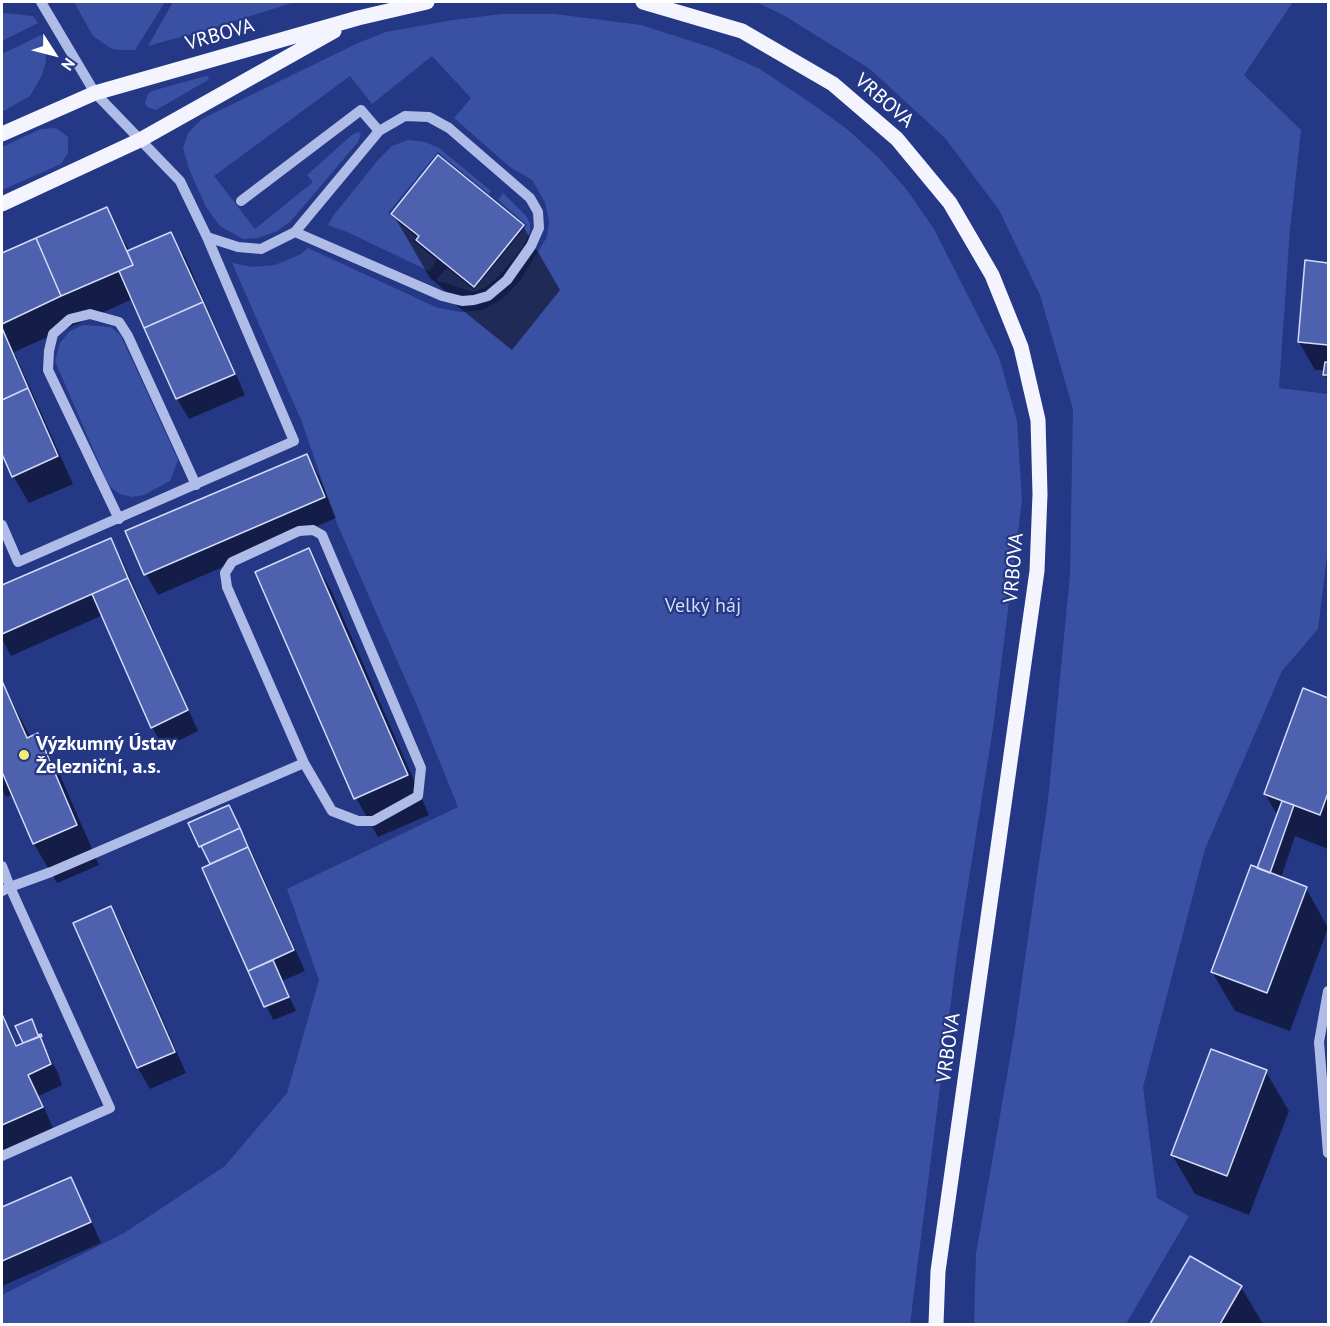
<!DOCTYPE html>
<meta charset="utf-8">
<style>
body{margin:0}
#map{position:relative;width:1330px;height:1326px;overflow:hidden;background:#253886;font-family:"PT Sans",sans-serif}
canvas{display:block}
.frame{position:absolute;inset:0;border:3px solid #fff;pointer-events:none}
.north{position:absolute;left:24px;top:24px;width:60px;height:60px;-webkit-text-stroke:4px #253886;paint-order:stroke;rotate:126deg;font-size:16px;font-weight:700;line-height:24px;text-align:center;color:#fff}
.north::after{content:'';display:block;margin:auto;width:21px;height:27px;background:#fff;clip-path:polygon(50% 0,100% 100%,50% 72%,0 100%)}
</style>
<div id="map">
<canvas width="1330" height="1326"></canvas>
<div class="frame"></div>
<div class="north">N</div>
</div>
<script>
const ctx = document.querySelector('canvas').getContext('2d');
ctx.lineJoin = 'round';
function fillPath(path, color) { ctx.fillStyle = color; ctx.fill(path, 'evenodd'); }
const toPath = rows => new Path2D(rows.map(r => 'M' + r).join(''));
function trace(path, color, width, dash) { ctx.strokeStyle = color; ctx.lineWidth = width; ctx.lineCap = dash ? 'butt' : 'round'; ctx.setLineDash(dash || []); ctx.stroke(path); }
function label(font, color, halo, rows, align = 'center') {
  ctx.font = font + ' "PT Sans",sans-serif'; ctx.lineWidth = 4.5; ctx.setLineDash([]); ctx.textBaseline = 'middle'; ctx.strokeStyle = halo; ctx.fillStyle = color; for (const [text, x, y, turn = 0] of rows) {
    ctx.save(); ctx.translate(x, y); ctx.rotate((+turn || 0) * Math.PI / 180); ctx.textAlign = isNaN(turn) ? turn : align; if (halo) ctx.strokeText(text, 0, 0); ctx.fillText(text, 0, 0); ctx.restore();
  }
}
fillPath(toPath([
 [74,2,165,2,135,50,123,50,112,49,93,36],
 [173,2,295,2,206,30,148,46],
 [756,2,1293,2,1244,75,1301,130,1290,229,1279,388,1328,394,1328,548,1318,629,1282,671,1205,849,1143,1087,1157,1198,1189,1216,1126,1324,974,1324,976,1254,1014,1035,1048,800,1070,575,1073,409,1040,295,999,210,945,138,870,69,785,16],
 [2,13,33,16,38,23,2,41],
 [502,14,555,14,641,25,713,48,760,69,808,101,847,129,878,157,907,190,934,229,999,357,1017,421,1022,500,993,728,957,954,910,1324,2,1324,2,1295,124,1233,225,1166,287,1093,319,980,287,889,458,807,418,708,335,519,302,422,232,263,252,267,275,265,301,254,308,248,438,308,461,312,482,310,501,300,520,281,547,237,549,222,545,202,532,180,510,167,454,118,471,98,432,56,372,104,350,76,214,176,255,229,313,182,307,175,352,135,357,132,361,133,358,142,290,222,277,231,258,238,243,239,220,226,206,207,189,169,183,148,188,133,202,119,358,43,386,32,453,20],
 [41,35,45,44,46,61,42,75,30,96,2,112,2,54],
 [206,76,209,76,208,80,156,110,147,107,145,103,148,94,152,91],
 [56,128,68,137,68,153,61,164,2,190,2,147,41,129],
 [408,140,425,142,439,148,491,191,489,194,438,152,388,213,416,237,413,241,437,260,429,271,347,232,328,225,333,216,378,160,392,146],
 [503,193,526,216,530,224,530,231,523,247,499,276,486,287,473,292,436,280,447,268,474,290,527,225,498,200],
 [83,325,111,327,121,336,178,460,170,481,144,495,132,497,120,494,109,486,55,361,60,343,69,332]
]), '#3a50a3');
fillPath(toPath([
 [107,209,130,252,171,233,187,261,245,395,189,419,177,399,133,299,14,352,73,484,29,503,13,476,2,450,2,255],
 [393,214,523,226,560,290,512,350,456,305,449,294,430,278],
 [1306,262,1328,264,1328,381,1325,375,1325,370,1315,370,1299,342],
 [307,456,319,476,336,518,158,595,146,574],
 [110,540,122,560,198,731,164,748,152,727,103,615,11,656,2,639,2,587],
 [308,550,331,590,429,815,378,837,356,798],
 [2,683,31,738,37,735,60,775,99,865,57,883,34,844,13,794,6,797,2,789],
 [1304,690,1328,699,1328,849,1295,836,1281,878,1306,888,1328,928,1290,1031,1235,1011,1212,972,1258,870,1278,816,1265,794],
 [229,806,260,870,305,971,282,981,296,1011,273,1020,250,970,212,865,200,846],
 [111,908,123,929,186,1073,150,1089,138,1068,75,924],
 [2,1011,17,1046,25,1043,17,1027,30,1021,58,1073,62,1085,39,1096,53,1128,2,1151],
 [1266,1072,1289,1111,1249,1215,1195,1194,1172,1155],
 [70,1179,82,1200,101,1243,2,1286,2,1209],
 [1190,1258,1241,1287,1263,1324,1152,1324]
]), '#0007');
const building = toPath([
 [438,155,524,225,474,287,416,240,419,236,391,214,438,155],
 [107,207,133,265,61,296,36,238,107,207],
 [171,232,203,302,144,328,119,271,133,265,127,251,171,232],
 [36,238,61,296,2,324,2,253,36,238],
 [1305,260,1328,263,1328,260,1328,345,1298,342,1305,260],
 [203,302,235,374,176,399,144,328,203,302],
 [2,328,28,388,2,400,2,328],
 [1325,362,1328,362,1328,375,1323,375,1325,362],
 [28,388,58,456,12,477,2,454,2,400,28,388],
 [307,454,325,497,144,575,125,531,307,454],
 [111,538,128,578,2,634,2,585,111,538],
 [309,548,408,775,354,799,255,572,309,548],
 [128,578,188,710,151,728,92,594,128,578],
 [2,681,27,738,38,733,77,825,33,844,2,772,2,681],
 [1303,688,1328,698,1328,793,1320,815,1264,794,1303,688],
 [1282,801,1294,805,1270,873,1257,868,1282,801],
 [229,805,240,828,199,847,188,823,229,805],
 [240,828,248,847,210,864,201,846,240,828],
 [248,847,294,950,248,971,202,868,248,847],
 [1251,865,1307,887,1267,993,1211,972,1251,865],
 [111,906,175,1052,137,1068,73,923,111,906],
 [273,960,289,997,264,1007,248,971,273,960],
 [2,1014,16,1046,40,1036,51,1064,28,1075,43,1107,2,1125,2,1014],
 [32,1019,38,1035,41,1034,42,1036,23,1043,15,1026,32,1019],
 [1211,1049,1267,1070,1227,1176,1171,1155,1211,1049],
 [71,1177,91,1222,2,1261,2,1207,71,1177],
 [1190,1256,1242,1286,1220,1324,1150,1324,1190,1256]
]);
fillPath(building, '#4e61ae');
trace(building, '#d4dbf7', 1.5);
trace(toPath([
 [241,201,361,110,379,131],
 [207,237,238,247,261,249,295,232,379,131,405,116,429,117,449,128,530,198,538,212,539,228,531,246,507,280,488,296,474,300,462,301,442,296,295,232],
 [119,519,48,370,49,351,53,334,70,319,90,314,119,322,128,336,196,485],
 [2,525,18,562,294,441,207,237,180,181,95,93,41,2],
 [313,530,322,535,421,768,418,796,373,821,358,821,332,811,304,763,227,587,225,573,232,562,299,531,313,530],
 [2,866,10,887,2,891],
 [1328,991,1319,1042,1328,1153],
 [2,1156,110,1108,10,887,51,872,304,763]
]), '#b0bce8', 10);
trace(toPath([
 [643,2,742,31,833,84,897,139,950,203,992,275,1021,347,1038,420,1040,494,1037,571,938,1271,936,1324],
 [2,134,95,93,358,18,427,2],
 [2,204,140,140,334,31]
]), '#f3f4fe', 15);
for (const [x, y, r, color] of [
 [24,755,6,"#f2ec75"]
]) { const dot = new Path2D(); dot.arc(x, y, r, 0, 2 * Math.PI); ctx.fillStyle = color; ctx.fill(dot); trace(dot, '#253886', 2); }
label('20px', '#fff', '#253886', [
 ["VRBOVA",220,35,-16],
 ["VRBOVA",884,101,41],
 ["VRBOVA",1014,568,-85],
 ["VRBOVA",949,1048,-82]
]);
label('20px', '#d4dbf7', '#253886', [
 ["Velký háj",703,606]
]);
label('bold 20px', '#fff', '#253886', [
 ["Výzkumný Ústav",36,744],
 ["Železniční, a.s.",36,767]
], 'left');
</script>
